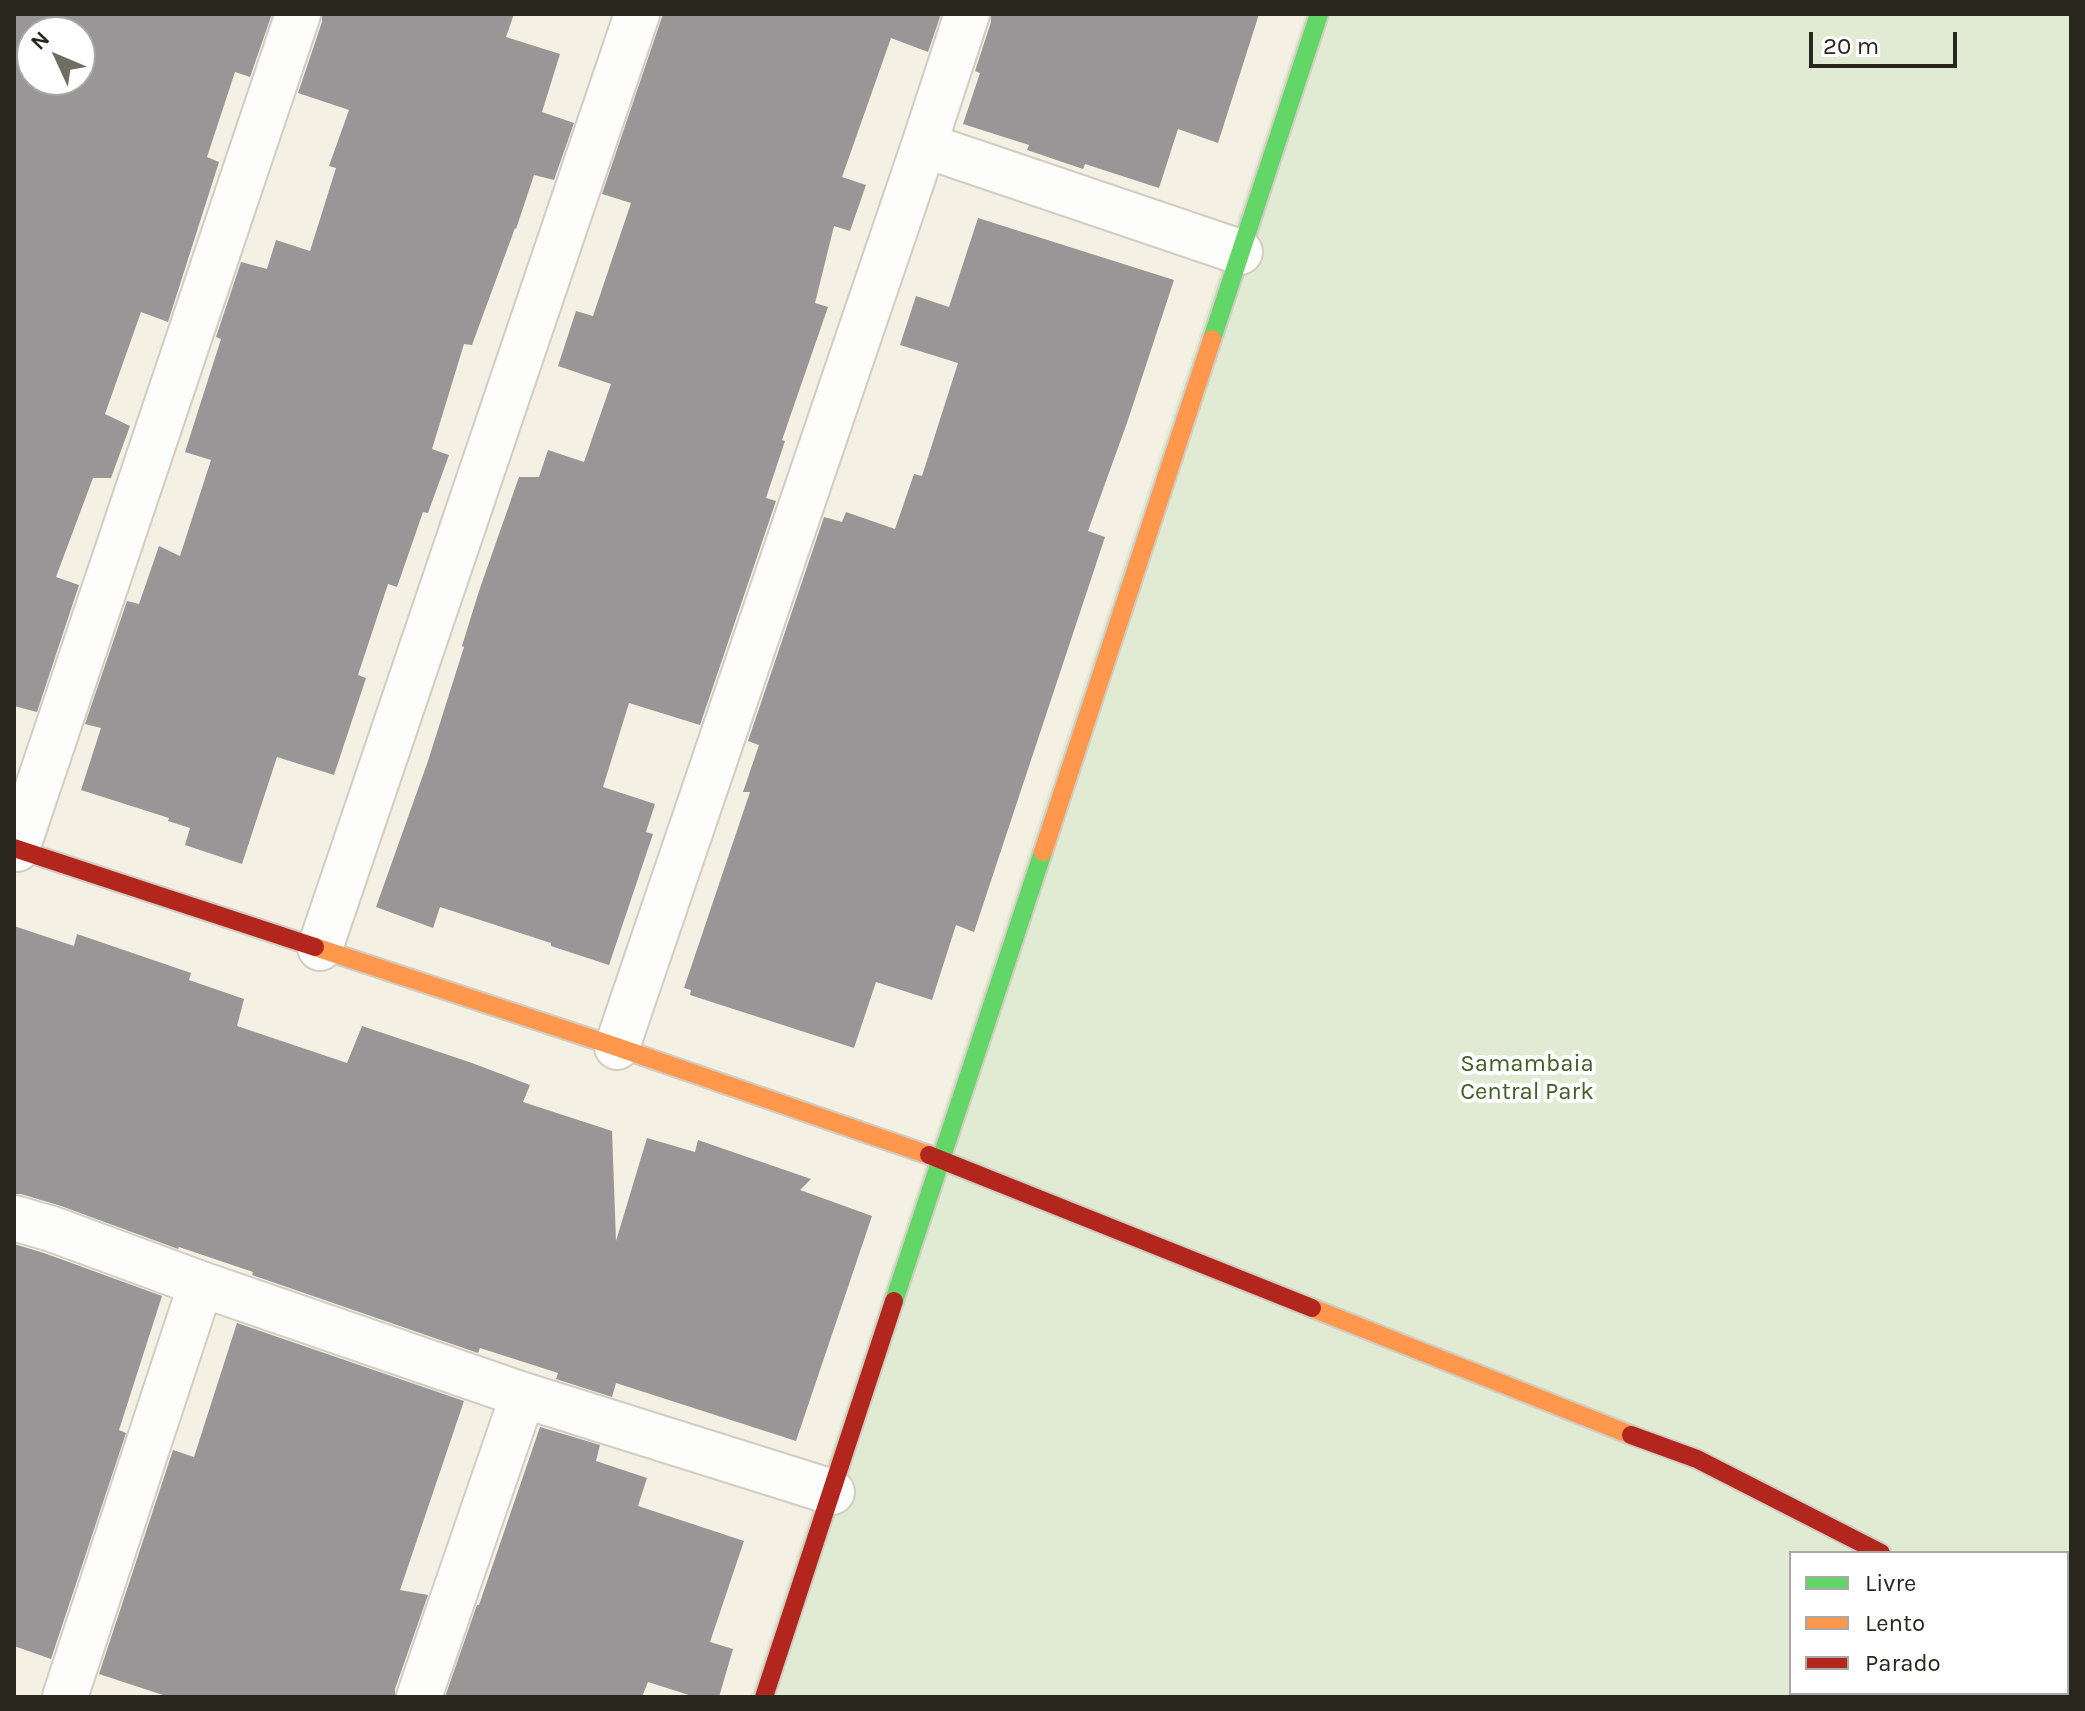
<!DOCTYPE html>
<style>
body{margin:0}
#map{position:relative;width:2085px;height:1711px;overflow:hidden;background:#f4f0e3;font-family:Karla,sans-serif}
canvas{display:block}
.frame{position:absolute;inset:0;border:16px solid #29261d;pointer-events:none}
.legend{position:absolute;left:1789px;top:1551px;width:280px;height:144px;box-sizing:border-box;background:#fff;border:2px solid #a9a8a5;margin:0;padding:10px 14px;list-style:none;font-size:24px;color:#29261d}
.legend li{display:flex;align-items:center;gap:16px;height:40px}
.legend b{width:40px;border:2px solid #a9a8a5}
.north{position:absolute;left:16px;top:16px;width:80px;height:80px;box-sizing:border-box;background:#fff;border:2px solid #a9a8a5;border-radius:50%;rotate:314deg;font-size:22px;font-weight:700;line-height:32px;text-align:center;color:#29261d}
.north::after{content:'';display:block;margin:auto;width:28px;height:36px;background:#706d62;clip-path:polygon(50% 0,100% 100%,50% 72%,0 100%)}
.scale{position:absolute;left:1809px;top:32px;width:148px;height:36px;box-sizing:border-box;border:4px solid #29261d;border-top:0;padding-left:10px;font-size:24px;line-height:28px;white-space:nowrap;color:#29261d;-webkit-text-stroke:6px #fff;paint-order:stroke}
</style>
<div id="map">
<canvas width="2085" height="1711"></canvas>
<div class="frame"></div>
<ul class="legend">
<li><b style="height:10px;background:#63d668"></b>Livre</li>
<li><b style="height:10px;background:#ff974d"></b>Lento</li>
<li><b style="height:10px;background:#b3261e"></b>Parado</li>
</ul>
<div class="north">N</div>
<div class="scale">20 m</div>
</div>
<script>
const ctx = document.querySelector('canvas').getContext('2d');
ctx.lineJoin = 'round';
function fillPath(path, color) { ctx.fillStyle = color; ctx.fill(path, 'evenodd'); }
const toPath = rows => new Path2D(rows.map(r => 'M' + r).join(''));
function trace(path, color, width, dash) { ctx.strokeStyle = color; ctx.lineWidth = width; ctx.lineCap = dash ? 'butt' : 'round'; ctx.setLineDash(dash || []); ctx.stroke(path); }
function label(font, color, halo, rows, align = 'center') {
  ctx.font = font + ' Karla,sans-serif'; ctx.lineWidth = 8; ctx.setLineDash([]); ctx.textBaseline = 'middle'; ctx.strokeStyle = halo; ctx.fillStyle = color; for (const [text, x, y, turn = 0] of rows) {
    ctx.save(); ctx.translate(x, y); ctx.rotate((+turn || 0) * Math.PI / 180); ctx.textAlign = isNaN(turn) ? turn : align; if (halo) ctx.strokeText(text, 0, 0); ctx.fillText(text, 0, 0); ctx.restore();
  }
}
fillPath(toPath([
 [1305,14,2071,14,2071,1697,750,1697],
 [1791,1553,2067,1553,2067,1693,1791,1693]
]), '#e1ead2');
fillPath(toPath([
 [14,14,272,14,250,77,235,72,207,157,219,162,168,322,141,312,105,414,130,426,111,478,93,478,56,577,79,585,37,712,14,706],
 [32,32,80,32,80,80,32,80],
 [322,14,514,14,506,37,560,54,542,112,574,123,554,180,534,175,516,229,515,228,472,345,464,344,432,449,449,455,428,513,423,512,397,587,388,584,358,675,366,678,334,775,277,757,242,864,185,845,190,828,168,821,169,818,81,790,101,728,85,724,127,601,139,604,159,546,180,556,211,460,185,452,221,339,216,337,241,262,267,269,276,240,310,251,336,168,329,166,349,110,298,93,322,22],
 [663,14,941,14,928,52,891,38,842,177,866,185,850,231,834,226,815,303,828,307,782,440,785,441,766,498,776,501,700,725,629,703,603,787,655,804,646,832,653,834,609,965,551,946,551,943,440,907,433,928,376,907,428,761,464,647,462,646,479,591,519,477,539,477,548,450,584,462,611,384,558,366,576,311,593,316,631,203,602,194],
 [991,14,1259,14,1218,143,1178,129,1159,188,1085,164,1083,169,1027,150,1029,145,963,124,980,73,975,71,991,22],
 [978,218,1174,280,1128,420,1088,531,1105,537,974,932,956,925,932,1000,876,982,854,1048,690,995,691,990,684,988,750,792,743,792,759,745,748,741,824,517,842,522,846,512,895,529,914,474,922,476,958,363,900,345,916,296,949,307],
 [14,926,74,946,77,934,191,973,189,980,244,999,237,1026,347,1063,362,1026,472,1063,530,1085,523,1102,612,1131,616,1241,647,1138,695,1152,698,1140,811,1179,800,1190,872,1216,796,1441,616,1383,612,1397,556,1379,558,1373,480,1348,478,1353,252,1275,253,1272,179,1247,178,1249,61,1206,21,1194,14,1194],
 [14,1244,44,1253,162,1296,119,1430,126,1433,51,1659,14,1646],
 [237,1323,464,1401,400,1590,428,1595,395,1689,395,1697,169,1697,99,1674,173,1450,194,1457],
 [540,1427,600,1445,596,1461,647,1478,638,1506,744,1541,710,1642,733,1649,719,1697,695,1697,648,1682,642,1697,445,1697,477,1605,479,1605]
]), '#999698');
const street = toPath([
 [924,145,1240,252],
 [17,849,298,14],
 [320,948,637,14],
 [617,1047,924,145,967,14],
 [14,1218,52,1229,201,1284,523,1395,832,1492],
 [2067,1648,2071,1650],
 [65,1697,201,1284],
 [419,1697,523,1395]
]);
const fast = toPath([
 [1212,339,1319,14],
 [894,1301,1043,852]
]);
const slow = toPath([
 [1043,852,1212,339],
 [315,947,617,1047,929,1155],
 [1312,1308,1631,1435]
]);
const jam = toPath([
 [14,848,315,947],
 [929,1155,1312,1308],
 [1631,1435,1697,1459,1881,1553],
 [764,1697,894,1301]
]);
trace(street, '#d1cdc3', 48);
trace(fast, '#d1cdc3', 22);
trace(slow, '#d1cdc3', 22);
trace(jam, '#d1cdc3', 22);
trace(street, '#fdfdfb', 44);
trace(fast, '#63d668', 18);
trace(slow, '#ff974d', 18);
trace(jam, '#b3261e', 18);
label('24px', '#415f27', '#fff', [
 ["Samambaia",1527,1064],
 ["Central Park",1527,1092]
]);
</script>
